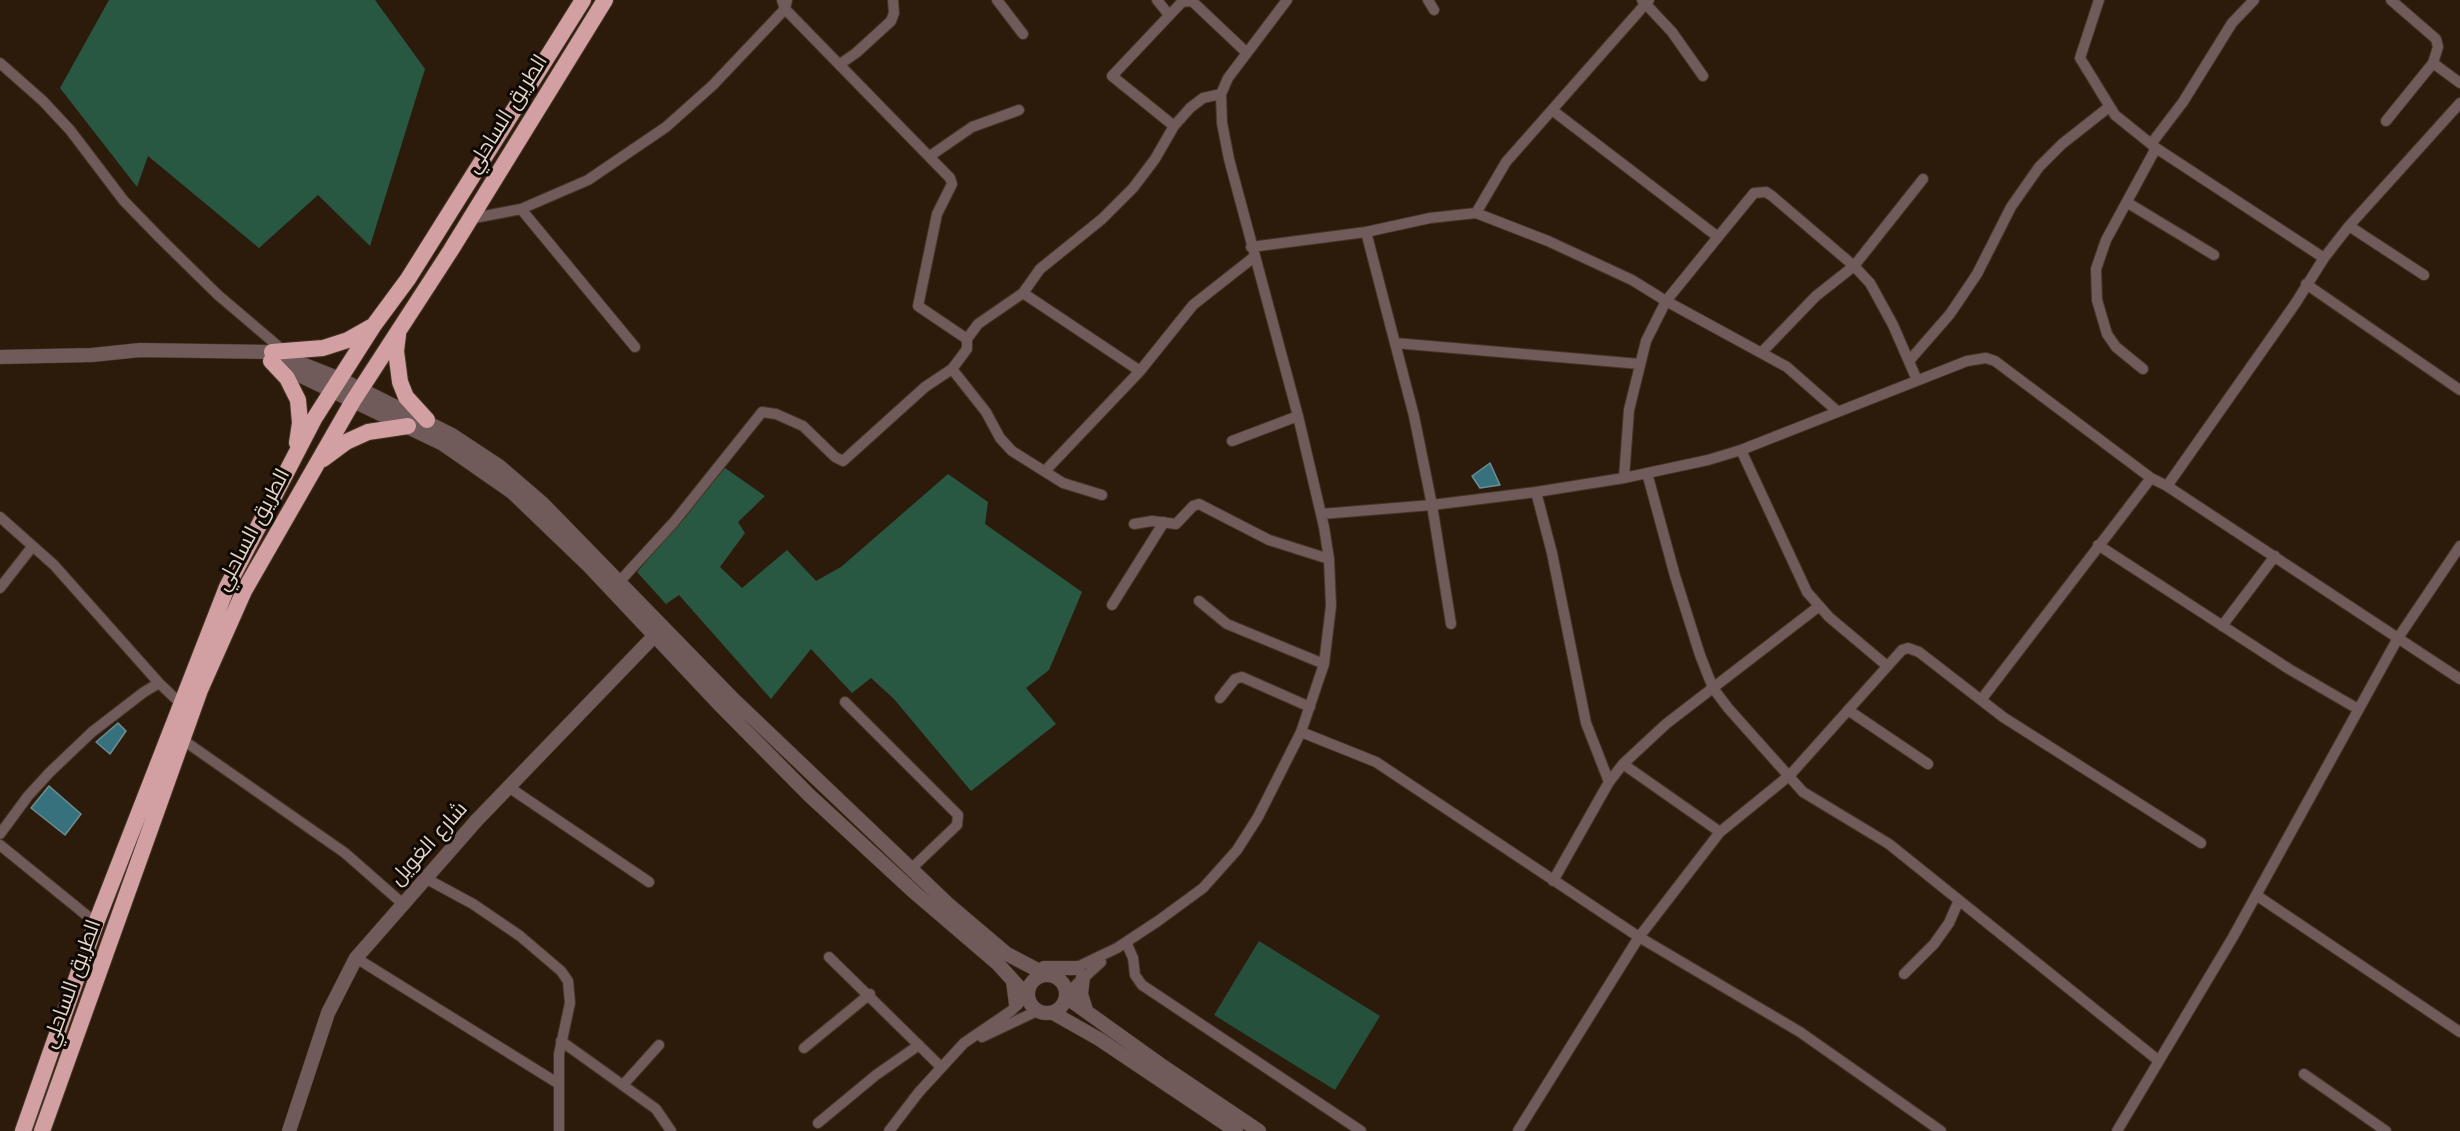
<!DOCTYPE html>
<meta charset="utf-8">
<style>
body{margin:0}
canvas{display:block;background:#2c1b0a}
</style>
<canvas width="2460" height="1131"></canvas>
<script>
const ctx = document.querySelector('canvas').getContext('2d');
ctx.lineJoin = 'round';
function fillPath(path, color) { ctx.fillStyle = color; ctx.fill(path, 'evenodd'); }
const toPath = rows => new Path2D(rows.map(r => 'M' + r).join(''));
function trace(path, color, width, dash) { ctx.strokeStyle = color; ctx.lineWidth = width; ctx.lineCap = dash ? 'butt' : 'round'; ctx.setLineDash(dash || []); ctx.stroke(path); }
function label(font, color, halo, rows, align = 'center') {
  ctx.font = font + ' "Libre Baskerville",Cairo,serif'; ctx.lineWidth = 6; ctx.setLineDash([]); ctx.textBaseline = 'middle'; ctx.strokeStyle = halo; ctx.fillStyle = color; for (const [text, x, y, turn = 0] of rows) {
    ctx.save(); ctx.translate(x, y); ctx.rotate((+turn || 0) * Math.PI / 180); ctx.textAlign = isNaN(turn) ? turn : align; if (halo) ctx.strokeText(text, 0, 0); ctx.fillText(text, 0, 0); ctx.restore();
  }
}
fillPath(toPath([
 [1259,941,1380,1016,1335,1090,1214,1015]
]), '#24503c');
fillPath(toPath([
 [109,0,375,0,425,69,370,246,318,195,259,248,148,156,137,187,60,88],
 [725,468,765,496,738,522,745,533,720,567,742,588,787,550,816,581,841,567,948,474,988,502,985,524,1082,592,1049,670,1026,688,1056,724,971,791,894,699,871,678,852,693,811,649,771,699,679,595,666,604,637,572]
]), '#285742');
const water = toPath([
 [1490,463,1500,485,1480,488,1472,476,1490,463],
 [118,723,126,731,110,754,96,742,118,723],
 [49,786,81,814,65,835,31,808,49,786]
]);
fillPath(water, '#37717d');
trace(water, '#6a8f94', 1.5);
const minor = toPath([
 [782,0,785,9,787,0],
 [997,0,1023,34],
 [1157,0,1169,15],
 [1428,0,1434,10],
 [1642,0,1672,32,1703,76],
 [2099,0,2080,58,2115,115,2156,148,2324,258],
 [0,63,43,101,70,130,124,201,161,239,218,295,285,352],
 [2433,63,2460,83],
 [840,64,856,53,891,21,894,13,893,0],
 [1221,94,1203,98,1190,108,1174,126,1155,159,1133,188,1102,219,1040,269,1023,293,1140,371,1193,305,1254,257],
 [1552,110,1718,237,1666,301,1787,367,1837,411],
 [2386,121,2433,63,2438,47,2436,39,2391,0],
 [1174,126,1112,76,1182,2,1192,1,1247,53],
 [2151,144,2183,102,2232,23,2254,0],
 [930,156,972,127,1019,110],
 [2128,203,2214,255],
 [521,209,588,180,666,127,713,85,785,9,950,178,952,184,937,214,918,306,967,339],
 [469,219,521,209,635,347],
 [2349,226,2424,275],
 [1366,232,1414,416,1432,505,1451,624],
 [1718,237,1754,193,1766,192,1772,196,1854,266,1870,283,1893,325,1917,380],
 [1251,247,1366,232,1430,218,1476,213],
 [2306,284,2460,390],
 [1023,293,978,324,967,339,967,349,952,369,986,412,1000,438,1012,451,1063,483,1102,495],
 [1395,343,1640,364],
 [1762,352,1816,296,1854,266,1923,179],
 [1909,361,1950,314,1977,274,2011,207,2039,167,2062,144,2109,107],
 [2143,369,2116,347,2107,334,2097,300,2096,269,2106,240,2156,148],
 [1232,441,1298,416],
 [1741,450,1807,592,1829,617,1886,665],
 [1045,471,1140,371],
 [1647,473,1675,576,1700,655,1713,688,1728,708,1803,792,1889,844,2159,1061],
 [1624,478,1629,410,1646,341,1666,301,1632,280,1548,241,1476,213,1506,162,1649,0],
 [2167,486,2295,304,2324,258,2349,226,2460,103],
 [1536,492,1552,553,1586,723,1609,782],
 [1321,514,1432,505,1536,492,1624,478,1708,460,1741,450,1967,361,1986,358,1995,361,2151,478,2167,486,2460,679],
 [0,517,54,565,159,683],
 [1134,524,1152,521,1176,524,1193,506,1199,504,1269,540,1329,559],
 [2098,545,2289,669,2358,709],
 [620,581,674,522,762,412,776,414,803,426,835,457,843,461,925,387,952,369],
 [0,588,32,547],
 [1199,601,1227,624,1324,664],
 [1112,605,1164,522],
 [2222,626,2275,556],
 [1220,698,1235,679,1242,677,1310,707],
 [1981,700,2151,478],
 [845,702,958,815,957,825,911,869],
 [1848,710,1928,764],
 [1301,732,1376,762,1639,937,1800,1032,1941,1131],
 [183,740,345,853,403,904],
 [1623,764,1720,832],
 [510,788,649,882],
 [0,834,28,796,49,773,92,732,144,692,159,683,180,703],
 [0,845,96,923],
 [425,878,473,904,520,936,561,971,568,981,570,1003,559,1054,559,1131],
 [1553,881,1609,782,1623,764,1666,724,1818,607],
 [2256,895,2460,1032],
 [1126,942,1133,958,1135,975,1142,985,1361,1131],
 [829,957,941,1067],
 [356,958,559,1084],
 [1071,970,1117,948,1158,921,1203,888,1237,850,1258,817,1301,732,1324,664,1331,606,1329,559,1324,527,1298,416,1229,159,1222,123,1221,94,1228,78,1287,0],
 [1904,974,1934,944,1949,923,1959,900],
 [1066,994,1101,962],
 [982,1037,1037,1011],
 [561,1041,656,1109,671,1131],
 [804,1048,870,994],
 [2304,1074,2386,1131],
 [623,1085,659,1045],
 [818,1123,876,1075,919,1045],
 [889,1131,919,1092,964,1043,1011,1011,1022,1000],
 [1518,1131,1639,937,1720,832,1790,775,1902,650,1908,648,1919,652,2003,717,2201,843],
 [2117,1131,2233,937,2398,638,2460,546]
]);
const tertiary = toPath([
 [0,357,92,355,140,350,272,352,340,379,452,435,499,466,542,503,731,697,948,904,1007,954,1047,975],
 [276,364,443,444,512,492,589,566,719,704,809,795,914,892,998,964,1028,997],
 [1044,968,1078,968],
 '1028 994a19 19 0 1 1 38 0a19 19 0 1 1-38 0Z',
 [1083,977,1081,994,1086,1010],
 [1013,981,1016,1004],
 [1066,997,1161,1065,1259,1131],
 [1053,1013,1099,1039,1236,1131],
 [289,1131,328,1013,356,958,476,821,660,630]
]);
const trunk = toPath([
 [398,335,396,351,400,382,406,397,427,420],
 [272,352,323,348,348,340,371,327],
 [271,361,287,378,298,400,300,423,297,443],
 [323,459,346,442,368,432,408,426],
 [23,1131,96,923,227,587,314,419,374,325,408,279,583,0],
 [42,1131,200,690,244,591,353,401,451,250,605,0]
]);
trace(minor, '#453525', 12);
trace(tertiary, '#453525', 15);
trace(trunk, '#453525', 18);
trace(minor, '#705a5a', 10);
trace(tertiary, '#705a5a', 14);
trace(trunk, '#d2a0a2', 16);
label('21px', '#e1d6cb', '#0f0803', [
 ["الطريق الساحلي",507,114,-58],
 ["الطريق الساحلي",253,530,-62],
 ["شارع الغويل",429,844,-48],
 ["الطريق الساحلي",72,984,-70]
]);
</script>
